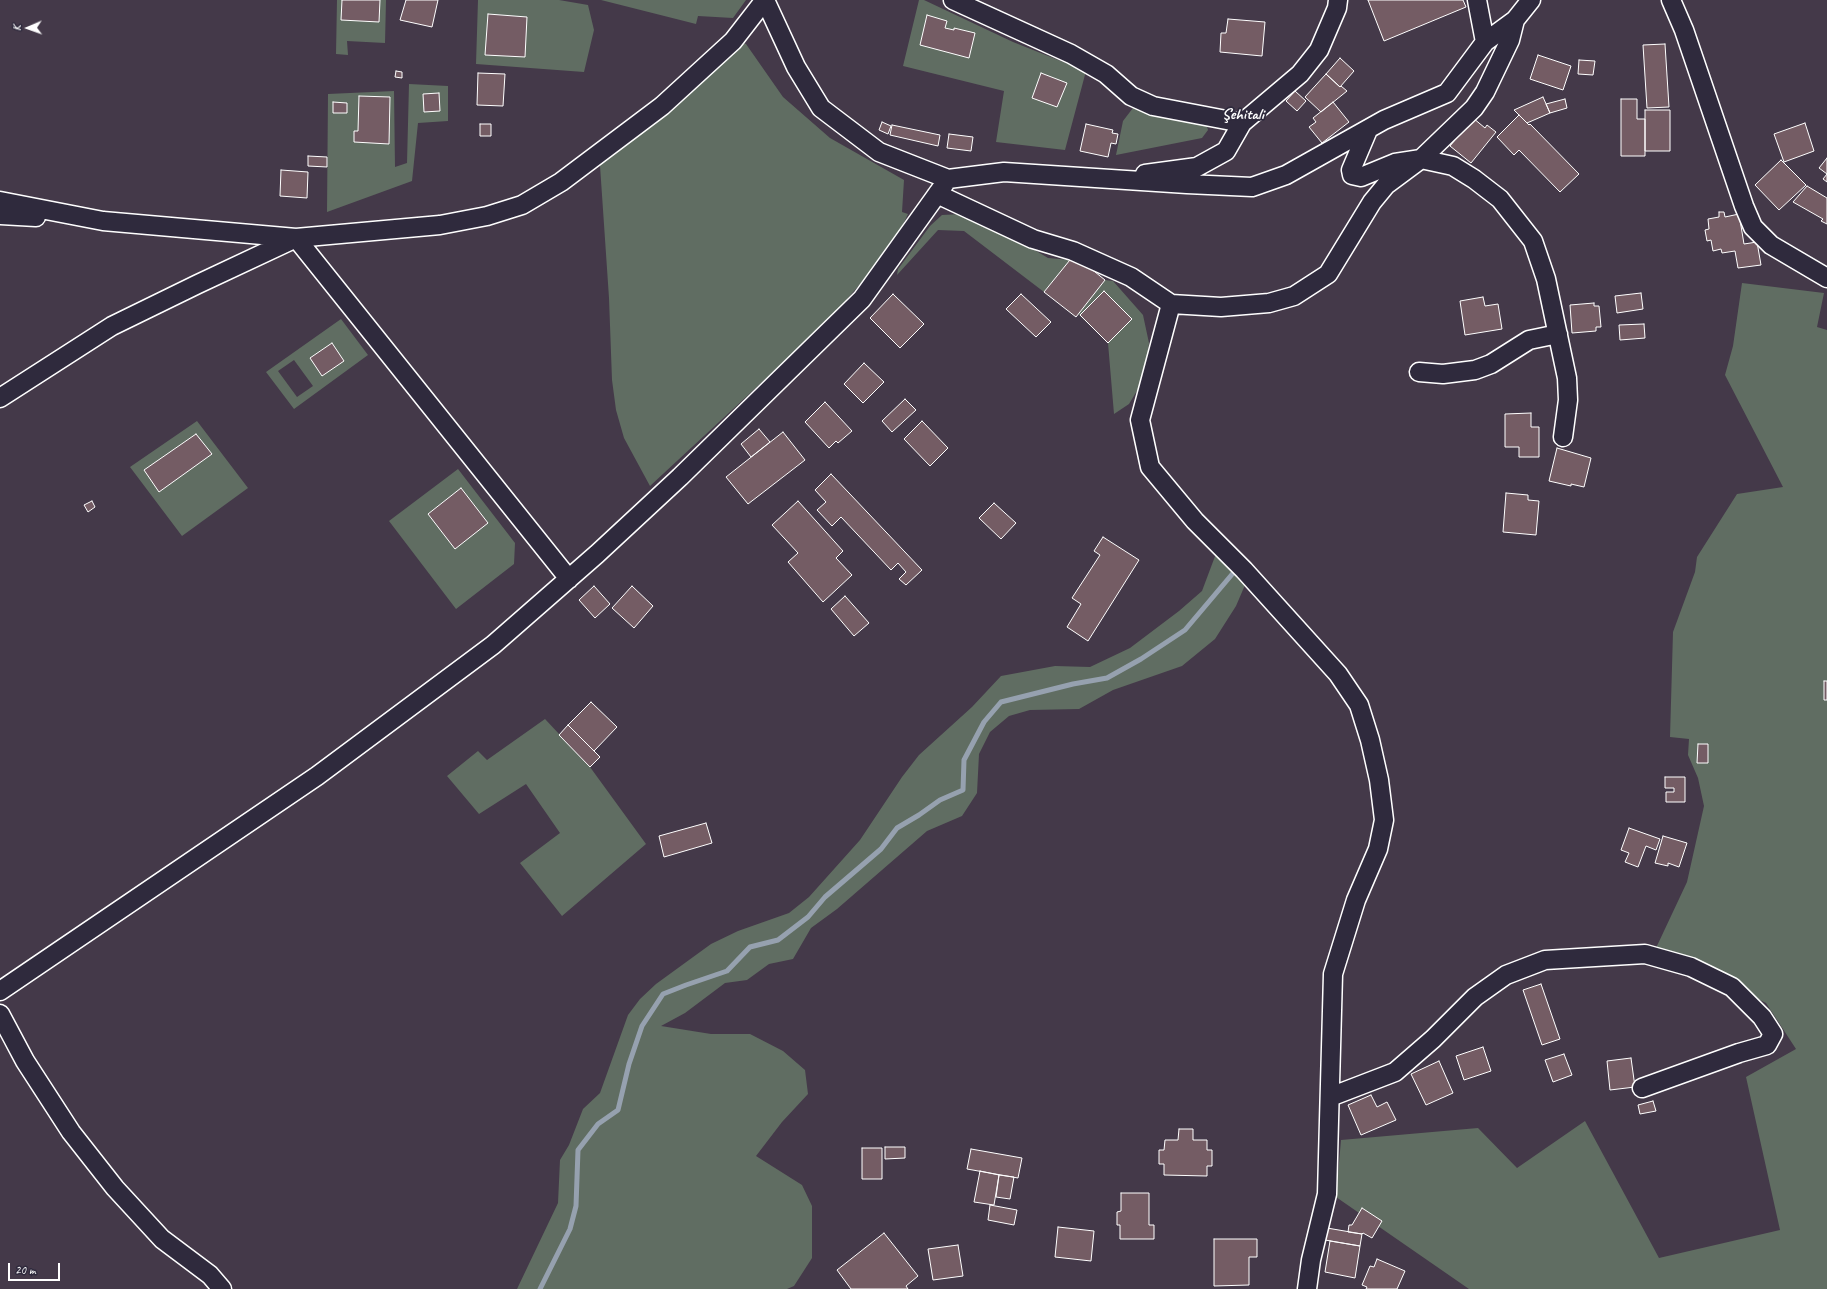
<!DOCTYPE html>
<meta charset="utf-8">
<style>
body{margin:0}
#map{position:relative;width:1827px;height:1289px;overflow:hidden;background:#443949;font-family:Caveat,sans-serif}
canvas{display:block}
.north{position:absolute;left:8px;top:8px;width:40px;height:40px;-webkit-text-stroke:3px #2f2a3d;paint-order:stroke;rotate:268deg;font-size:11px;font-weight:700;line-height:16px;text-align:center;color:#fff}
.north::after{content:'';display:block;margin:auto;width:14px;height:18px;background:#fff;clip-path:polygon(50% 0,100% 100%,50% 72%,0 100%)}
.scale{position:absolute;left:8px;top:1263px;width:52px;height:18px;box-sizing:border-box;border:2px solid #fff;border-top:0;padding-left:5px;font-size:12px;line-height:14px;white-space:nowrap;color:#fff;-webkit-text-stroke:3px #2f2a3d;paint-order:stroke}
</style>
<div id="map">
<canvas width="1827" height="1289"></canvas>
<div class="north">K</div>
<div class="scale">20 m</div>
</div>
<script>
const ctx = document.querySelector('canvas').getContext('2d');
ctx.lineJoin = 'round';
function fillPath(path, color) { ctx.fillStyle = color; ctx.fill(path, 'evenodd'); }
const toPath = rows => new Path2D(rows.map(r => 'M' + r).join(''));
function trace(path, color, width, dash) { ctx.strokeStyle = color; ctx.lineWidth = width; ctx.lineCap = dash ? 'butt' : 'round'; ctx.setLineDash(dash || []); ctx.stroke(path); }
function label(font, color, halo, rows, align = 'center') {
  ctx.font = font + ' Caveat,sans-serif'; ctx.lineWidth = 3.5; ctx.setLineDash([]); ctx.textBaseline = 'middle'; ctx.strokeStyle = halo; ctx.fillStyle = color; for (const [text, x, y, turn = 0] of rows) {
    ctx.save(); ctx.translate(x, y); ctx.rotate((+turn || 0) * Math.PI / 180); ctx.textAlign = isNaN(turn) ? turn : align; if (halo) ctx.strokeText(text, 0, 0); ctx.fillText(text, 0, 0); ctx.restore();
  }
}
fillPath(toPath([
 [337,0,386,0,385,43,347,41,348,55,336,54],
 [478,0,559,0,588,5,594,30,584,72,476,64],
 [601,0,746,0,733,18,698,16,696,24],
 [919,0,924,0,1013,42,1086,71,1065,150,996,142,1004,91,903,66],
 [732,38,746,44,783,97,830,138,904,180,902,212,908,214,896,239,868,275,828,321,650,486,624,438,616,410,612,380,609,298,599,151],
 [409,84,448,86,448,121,418,123,412,181,327,212,328,94,394,91,395,167,407,163],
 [1136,104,1206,123,1208,130,1202,138,1116,155,1123,121],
 [962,214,1005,232,1048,258,1071,260,1044,292,964,231,938,230,897,275,898,269,930,226,942,215],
 [1105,280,1113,281,1143,315,1149,343,1146,376,1129,404,1114,414,1108,343,1078,314],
 [1742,283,1824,293,1817,327,1827,330,1827,1289,1469,1289,1336,1197,1341,1140,1478,1128,1517,1168,1585,1121,1659,1258,1780,1230,1746,1077,1796,1049,1766,1003,1656,948,1687,882,1704,806,1698,778,1688,755,1689,739,1670,737,1673,632,1695,572,1697,557,1737,494,1783,487,1725,375,1733,346],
 [341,319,368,355,294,409,266,372],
 [294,360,313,386,297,397,278,371],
 [197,421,248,488,182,536,130,467],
 [458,469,515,543,514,564,456,609,389,521],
 [1217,551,1245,585,1236,606,1215,639,1182,666,1113,690,1079,709,1030,710,1009,716,990,732,979,754,977,793,962,816,927,831,837,909,811,928,793,959,769,964,747,980,725,983,685,1013,661,1026,711,1034,750,1034,783,1051,805,1070,808,1094,782,1122,756,1156,802,1185,812,1206,812,1258,794,1286,787,1289,517,1289,558,1203,560,1160,569,1145,583,1109,600,1093,628,1015,640,999,656,984,711,944,738,931,789,913,809,897,860,840,902,777,919,755,972,707,1001,676,1055,666,1090,667,1130,648,1179,611,1202,591],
 [545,719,590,767,646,844,562,916,520,863,560,833,526,784,479,814,447,776,478,751,487,760]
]), '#606d62');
trace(toPath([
 [540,1289,570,1229,576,1206,578,1150,598,1124,618,1110,629,1064,642,1026,663,994,686,985,727,971,750,947,778,940,808,917,825,897,881,849,897,828,919,815,940,800,963,790,964,760,984,722,1001,702,1073,684,1107,678,1141,659,1185,630,1234,572]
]), '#96a1af', 5);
const building = toPath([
 [342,0,380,0,379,22,341,20,342,0],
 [406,0,438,0,432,27,400,20,406,0],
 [1368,0,1463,0,1466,7,1384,41,1368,0],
 [488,14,527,17,525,57,485,55,488,14],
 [927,15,947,21,945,28,954,30,954,28,975,33,969,58,920,45,927,15],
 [1228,19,1265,22,1262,56,1220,52,1221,33,1226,33,1228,19],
 [1665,44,1669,107,1647,108,1643,45,1665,44],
 [1538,55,1571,66,1563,90,1530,79,1538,55],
 [1340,58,1354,71,1340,87,1326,74,1340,58],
 [1579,60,1595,61,1593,75,1578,74,1579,60],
 [396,71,402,72,402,78,395,77,396,71],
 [478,73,505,74,503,106,477,105,478,73],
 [1041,73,1067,83,1057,107,1032,98,1041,73],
 [1326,74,1340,87,1341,86,1347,91,1321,112,1305,97,1326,74],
 [1295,91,1306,101,1297,111,1286,101,1295,91],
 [439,93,440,111,424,112,423,94,439,93],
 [359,96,390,97,389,144,354,142,354,131,358,131,359,96],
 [1543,97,1550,113,1527,123,1514,110,1543,97],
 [1565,99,1567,108,1550,113,1546,104,1565,99],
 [1621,99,1637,99,1637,119,1645,119,1645,156,1621,156,1621,99],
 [333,102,347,103,347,113,333,113,333,102],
 [1333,102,1349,122,1322,143,1309,127,1316,122,1313,118,1333,102],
 [1645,110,1670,110,1670,151,1645,151,1645,110],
 [1519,115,1529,125,1530,124,1579,174,1560,192,1519,150,1514,155,1497,137,1519,115],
 [1473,118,1485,128,1487,125,1496,132,1471,163,1450,146,1473,118],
 [882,122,891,126,888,134,879,130,882,122],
 [1805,123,1814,151,1784,162,1774,134,1805,123],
 [480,124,491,124,491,136,480,136,480,124],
 [1086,124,1113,130,1112,133,1118,134,1116,144,1111,143,1108,157,1080,151,1086,124],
 [892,125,940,135,938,146,890,135,892,125],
 [949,134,973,137,971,151,947,148,949,134],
 [308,156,327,157,327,167,308,166,308,156],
 [1827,158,1827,182,1823,179,1827,174,1819,168,1827,158],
 [1781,160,1806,185,1779,210,1755,185,1781,160],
 [281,170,308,172,307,198,280,196,281,170],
 [1807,186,1827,198,1827,224,1821,221,1823,219,1793,202,1807,186],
 [1719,212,1724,212,1725,217,1739,214,1744,244,1757,242,1761,265,1738,268,1735,251,1722,253,1721,249,1713,251,1711,240,1707,241,1705,230,1709,229,1708,219,1719,217,1719,212],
 [1074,255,1105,280,1076,317,1044,292,1074,255],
 [1104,291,1132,319,1108,343,1080,315,1104,291],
 [1641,293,1643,309,1617,313,1615,296,1641,293],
 [893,294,924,324,900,348,870,318,893,294],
 [1021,294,1051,322,1036,337,1006,309,1021,294],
 [1483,297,1485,306,1498,304,1502,329,1465,335,1460,301,1483,297],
 [1594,303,1594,306,1599,306,1601,327,1596,327,1596,331,1572,333,1570,305,1594,303],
 [1644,324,1645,338,1620,340,1619,325,1644,324],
 [332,343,344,361,322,376,310,358,332,343],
 [864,363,884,382,863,403,844,384,864,363],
 [905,399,916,410,892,432,882,421,905,399],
 [825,402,852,431,838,443,836,441,829,448,805,422,825,402],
 [1531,413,1531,427,1539,427,1539,457,1519,457,1519,447,1505,447,1505,414,1531,413],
 [922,421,948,448,930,466,904,439,922,421],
 [759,429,770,442,751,457,741,444,759,429],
 [783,432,805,460,748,504,726,477,783,432],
 [196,434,212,454,159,492,144,470,196,434],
 [1557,448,1591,458,1584,487,1571,484,1571,486,1549,481,1557,448],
 [831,474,922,570,906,585,899,579,906,572,898,563,891,570,841,517,832,526,817,510,826,502,815,490,831,474],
 [461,488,488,523,455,549,428,514,461,488],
 [1506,493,1528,495,1528,500,1539,501,1536,535,1503,532,1506,493],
 [92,501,95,507,88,512,84,505,92,501],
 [798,501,843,551,836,558,852,575,823,602,788,562,798,553,772,525,798,501],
 [994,503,1016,523,1001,539,979,518,994,503],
 [1103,537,1139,560,1088,641,1067,627,1081,604,1072,598,1100,555,1094,551,1103,537],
 [594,586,610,604,595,618,579,600,594,586],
 [632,586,653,606,634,628,612,608,632,586],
 [845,596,869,623,854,636,831,609,845,596],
 [1824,681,1827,681,1827,700,1824,700,1824,681],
 [591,702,617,727,594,751,568,725,591,702],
 [568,725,600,757,590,767,559,735,568,725],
 [1698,744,1708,744,1708,763,1697,763,1698,744],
 [1665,777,1685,777,1685,802,1666,802,1666,792,1674,792,1674,788,1665,788,1665,777],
 [706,823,712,843,664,857,659,836,706,823],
 [1629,828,1660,839,1656,850,1646,846,1638,867,1625,862,1629,853,1621,850,1629,828],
 [1663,836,1687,843,1679,867,1668,863,1668,866,1655,863,1663,836],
 [1541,984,1560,1039,1542,1045,1523,990,1541,984],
 [1483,1047,1491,1071,1464,1080,1456,1056,1483,1047],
 [1564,1054,1572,1075,1553,1082,1545,1060,1564,1054],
 [1631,1058,1635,1087,1610,1090,1607,1061,1631,1058],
 [1439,1061,1453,1093,1426,1105,1411,1074,1439,1061],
 [1371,1095,1377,1107,1387,1102,1396,1120,1361,1135,1348,1105,1371,1095],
 [1653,1101,1656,1111,1640,1114,1638,1105,1653,1101],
 [1179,1129,1193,1129,1193,1140,1207,1140,1207,1150,1212,1150,1212,1166,1207,1166,1207,1176,1164,1175,1164,1164,1159,1164,1159,1150,1164,1150,1165,1140,1178,1140,1179,1129],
 [885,1147,905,1147,905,1158,885,1159,885,1147],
 [862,1148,882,1148,882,1179,862,1179,862,1148],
 [971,1149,1022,1158,1018,1178,967,1169,971,1149],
 [980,1171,999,1175,994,1205,974,1202,980,1171],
 [999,1175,1014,1177,1010,1199,996,1197,999,1175],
 [1121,1193,1149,1193,1149,1225,1154,1225,1154,1239,1120,1239,1120,1225,1117,1225,1117,1212,1121,1211,1121,1193],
 [990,1205,1017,1210,1014,1225,988,1220,990,1205],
 [1362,1208,1382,1221,1372,1238,1363,1233,1362,1234,1348,1232,1349,1225,1352,1225,1362,1208],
 [1058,1227,1094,1231,1091,1261,1055,1257,1058,1227],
 [1327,1228,1362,1234,1360,1246,1325,1240,1327,1228],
 [884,1233,918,1276,906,1286,908,1289,851,1289,837,1270,884,1233],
 [1214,1239,1257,1239,1257,1257,1249,1257,1249,1285,1214,1286,1214,1239],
 [1330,1241,1360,1246,1355,1278,1325,1272,1330,1241],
 [958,1245,963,1276,933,1280,928,1249,958,1245],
 [1377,1259,1405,1271,1397,1289,1366,1289,1367,1287,1362,1285,1370,1266,1374,1267,1377,1259]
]);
fillPath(building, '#745c64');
trace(building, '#fff', 1);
const minor = toPath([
 [953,0,1071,54,1106,74,1131,96,1153,106,1242,123],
 [1477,0,1485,42],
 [1671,0,1684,30,1744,206,1753,227,1771,245,1827,278],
 [1368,130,1351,170,1352,175,1361,177,1395,163,1421,159,1453,166,1474,179,1500,199,1533,241,1546,279,1567,378,1568,400,1563,437],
 [1145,174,1197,167,1226,151,1242,123,1300,74,1319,50,1337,8,1338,0],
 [948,179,1004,172,1187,184,1252,187,1286,175,1384,120,1447,93,1485,42,1515,20,1531,0],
 [937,194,1033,239,1073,251,1131,277,1171,304,1221,307,1269,303,1294,296,1328,274,1372,202,1386,185,1421,159,1474,108,1485,92,1510,40,1515,20],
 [0,201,103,221,296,238,440,225,487,216,522,205,561,182,662,106,733,41,764,1],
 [0,215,36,217],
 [1171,304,1140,420,1150,467,1195,521,1244,570,1338,674,1359,705,1370,740,1379,780,1384,820,1378,849,1356,900,1333,974,1327,1194,1311,1260,1307,1289],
 [1419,372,1443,374,1475,370,1491,364,1529,340,1558,334],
 [0,398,112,326,198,284,296,238,569,579],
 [0,991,317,776,493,645,597,554,680,477,862,299,948,179,879,152,821,108,796,67,765,0],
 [0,1014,25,1061,71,1132,115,1188,162,1239,210,1275,222,1289],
 [1330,1097,1395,1072,1433,1039,1475,997,1506,975,1545,960,1645,954,1691,967,1732,987,1762,1017,1773,1034,1767,1045,1739,1053,1642,1088]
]);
trace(minor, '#fff', 21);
trace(minor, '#2f2a3d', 18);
label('bold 16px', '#fff', '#2f2a3d', [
 ["Şehitali",1243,115]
]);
</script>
